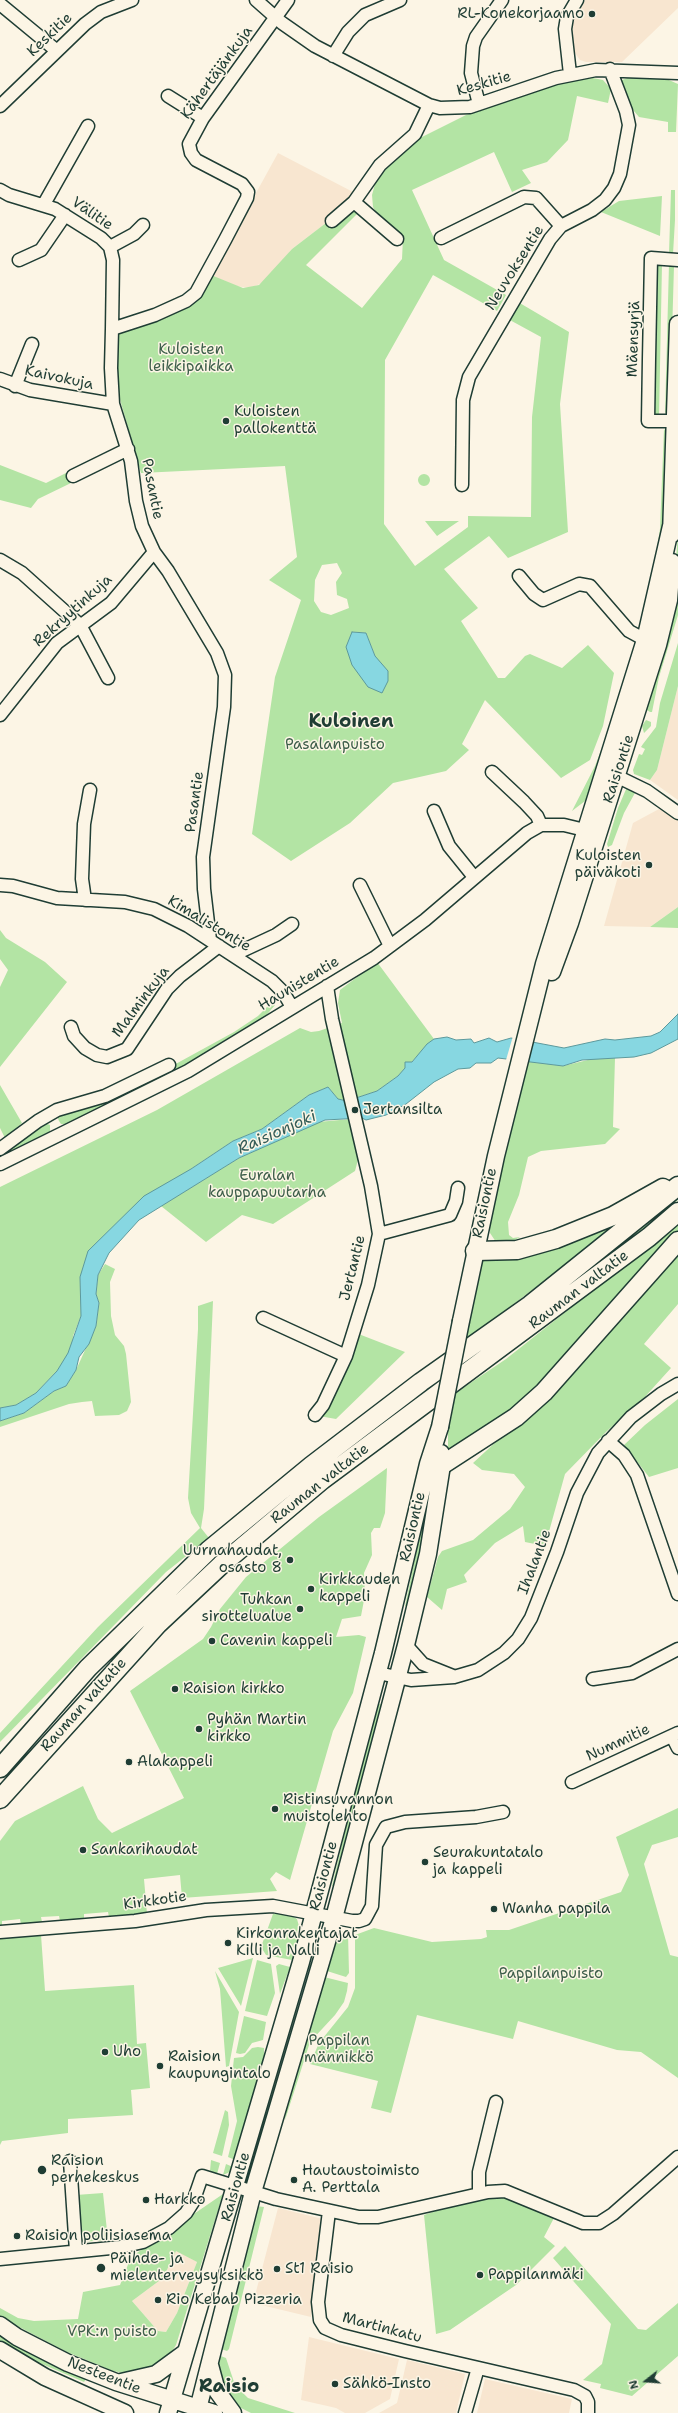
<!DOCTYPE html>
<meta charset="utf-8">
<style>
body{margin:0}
#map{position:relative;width:678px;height:2413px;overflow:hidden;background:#fcf5e5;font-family:"Shantell Sans",sans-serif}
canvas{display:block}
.north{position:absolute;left:626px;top:2361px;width:40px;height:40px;-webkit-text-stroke:3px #fcf5e5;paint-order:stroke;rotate:253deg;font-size:11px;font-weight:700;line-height:16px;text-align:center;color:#1f3d34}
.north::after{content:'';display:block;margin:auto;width:14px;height:18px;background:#1f3d34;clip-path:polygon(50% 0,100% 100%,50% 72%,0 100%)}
</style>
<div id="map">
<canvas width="678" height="2413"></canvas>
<div class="north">N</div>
</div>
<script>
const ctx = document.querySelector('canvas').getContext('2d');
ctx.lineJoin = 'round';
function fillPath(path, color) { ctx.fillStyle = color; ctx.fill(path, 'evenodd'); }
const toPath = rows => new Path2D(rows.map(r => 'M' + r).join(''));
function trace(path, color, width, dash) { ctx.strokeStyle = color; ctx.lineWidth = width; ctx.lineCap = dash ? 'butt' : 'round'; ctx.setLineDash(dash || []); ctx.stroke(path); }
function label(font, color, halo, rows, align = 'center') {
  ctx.font = font + ' "Shantell Sans",sans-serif'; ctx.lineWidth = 3; ctx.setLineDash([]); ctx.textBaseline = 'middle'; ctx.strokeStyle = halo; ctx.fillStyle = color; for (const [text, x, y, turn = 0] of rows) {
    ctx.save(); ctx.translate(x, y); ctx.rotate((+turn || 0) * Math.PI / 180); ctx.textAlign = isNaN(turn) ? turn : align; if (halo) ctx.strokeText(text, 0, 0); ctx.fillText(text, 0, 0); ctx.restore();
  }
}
fillPath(toPath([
 [585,0,678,0,678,8,622,62,586,62,580,60,568,43,568,32],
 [278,153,355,193,335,216,292,249,266,281,251,288,234,286,211,275],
 [678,686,678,800,650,780,657,770],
 [659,809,678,819,678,907,650,927,604,926,633,823],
 [278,2208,323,2219,311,2317,253,2303],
 [176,2250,197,2262,177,2313,166,2332,158,2331,132,2301,163,2278],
 [309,2337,399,2359,390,2399,365,2413,345,2413,336,2408,301,2400],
 [407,2360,465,2374,456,2413,379,2413,397,2403],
 [485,2379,572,2399,569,2413,477,2413]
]), '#f8e6d0');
fillPath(toPath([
 [630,77,662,77,678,84,676,132,668,132,668,122,639,117,628,104,622,90,622,80],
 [593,78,603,80,611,89,608,103,577,96,568,140,547,162,522,170,531,183,512,192,494,152,412,190,444,260,506,295,497,311,433,275,385,360,384,524,415,566,468,527,468,516,531,517,532,417,541,337,508,319,518,302,569,332,560,404,568,532,508,558,489,536,444,569,478,608,461,621,498,678,505,678,525,656,530,654,562,668,588,645,614,673,603,726,590,760,561,778,485,700,462,744,469,750,446,771,393,783,350,823,291,861,252,834,275,677,301,600,269,580,297,557,285,466,141,473,119,396,115,351,117,332,181,307,211,275,243,288,259,285,292,249,335,216,351,199,361,210,306,265,362,308,402,259,403,238,379,217,373,207,372,195,375,184,394,158,414,141,466,115,563,81],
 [337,563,342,573,336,582,337,595,347,599,349,608,331,615,321,612,314,601,315,580,322,565],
 [352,632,366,633,375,656],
 [671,190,675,190,675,220,673,254,669,254],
 [662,196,660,236,601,212,619,201],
 [654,262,662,264,659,418,652,414],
 [669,264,674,266,670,403,665,414],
 [664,429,669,437,663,532,652,581,660,529],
 [0,465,46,483,66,473,71,483,38,499,31,508,0,500],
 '418 480a6 6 0 1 1 12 0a6 6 0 1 1-12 0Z',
 [425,521,459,521,437,536],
 [678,534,678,615,659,677,652,712,650,712,647,710,648,704,673,596],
 [678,643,678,686,657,770,650,780,634,774,633,770,639,754,642,755,645,749,641,747,643,744,656,727,660,703],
 [646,720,651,722,651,726,644,733,642,726],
 [607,735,609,735,591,792,585,801,572,811,595,766],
 [627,787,636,791,624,813,612,845,608,847,607,844,618,808],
 [678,907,678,928,650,927],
 [0,930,6,938,45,962,67,982,0,1067,0,987,8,970,0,959],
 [377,962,434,1039,398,1076,377,1091,347,1101,338,1099,328,1087,309,1095,262,1129,233,1141,191,1169,80,1277,81,1316,73,1336,72,1355,36,1393,16,1405,0,1408,0,1187,157,1110,300,1028,311,1032,319,1031,342,1023,338,1003,340,990],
 [274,1000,275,1005,264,1018,181,1068,68,1124,61,1124,59,1121,57,1116,141,1083,234,1032,258,1016],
 [596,1058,615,1058,613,1127,620,1129,605,1144,541,1151,528,1157,519,1195,508,1222,509,1235,513,1238,520,1237,508,1244,496,1242,490,1233,490,1215,528,1061,563,1066],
 [0,1085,22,1123,5,1138,0,1128],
 [351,1119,359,1156,355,1171,273,1224,242,1215,206,1242,161,1206,239,1158,318,1122],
 [43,1122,50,1125,50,1132,0,1157,0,1152],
 [678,1195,678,1200,603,1262,458,1371,459,1364],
 [632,1214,465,1341,480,1264,484,1259],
 [678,1223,678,1233,531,1397,453,1452,448,1450,448,1429,454,1394,506,1359],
 [678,1251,678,1304,644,1344,671,1368,643,1399,607,1431,565,1474,545,1546,525,1542,523,1526,495,1543,464,1575,467,1582,447,1589,442,1610,427,1597,438,1557,442,1551,473,1540,510,1509,525,1487,514,1474,482,1470,473,1463,524,1416],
 [105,1264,115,1269,110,1282,111,1316,115,1335,124,1346,126,1354,131,1402,127,1411,119,1415,95,1416,92,1401,82,1402,69,1404,0,1427,0,1421,24,1413,54,1391,66,1386,76,1370,96,1326,99,1303,96,1294,98,1275],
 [213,1301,204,1509,201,1528,209,1538,166,1572,0,1742,0,1733,98,1627,200,1528,191,1513,188,1498,198,1329,198,1306],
 [356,1333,405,1352,336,1419,319,1416],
 [678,1399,678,1468,649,1477,624,1445,645,1425],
 [387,1468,385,1513,380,1528,374,1528,371,1533,372,1555,364,1573,365,1595,361,1616,342,1619,336,1637,359,1635,366,1637,353,1693,333,1731,290,1880,276,1872,270,1879,277,1891,182,1898,180,1875,144,1879,147,1914,109,1917,108,1912,84,1914,84,1919,60,1921,59,1916,41,1917,42,1922,21,1924,20,1919,2,1921,2,1926,0,1926,0,1841,15,1821,83,1786,98,1819,112,1833,184,1798,130,1691,203,1639,211,1627,220,1609,246,1577,319,1517],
 [410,1504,367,1689,365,1689],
 [426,1507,429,1510,409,1607,405,1606],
 [376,1703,383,1705,335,1887,332,1886],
 [678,1808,678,1837,652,1845,644,1864,670,1955,678,1957,678,2078,641,2052,617,2050,518,2021,513,2039,417,2015,391,2113,371,2108,378,2081,310,2064,319,2043,348,2007,355,1988,355,1935,374,1928,432,1942,481,1939,487,1937,486,1930,509,1930,621,1892,629,1875,616,1837],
 [288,1913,297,1919,300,1930,292,1960,266,1955,261,1947,273,1914],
 [343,1931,348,1933,349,1973,346,1977,327,1971,335,1937],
 [41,1935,45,1991,134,1985,137,2044,146,2043,150,2088,131,2090,133,2115,68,2119,68,2133,2,2141,0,2145,0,1938],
 [253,1958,241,2006,218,1968],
 [257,1960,271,1964,275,1993,267,2016,245,2011],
 [279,1964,290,1967,280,1994,276,1966],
 [215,1971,239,2012,229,2066,226,2067,220,1989],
 [324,1977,348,1983,347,1991,344,2002,335,2015,310,2042,285,2120,286,2107],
 [244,2016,266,2022,263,2040,252,2043,245,2053,240,2054,236,2053],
 [258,2047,264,2048,264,2064,235,2160,228,2157,237,2121,231,2086,234,2058,243,2057,252,2048],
 [225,2110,228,2112,229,2125,222,2156,213,2153],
 [211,2160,220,2163,217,2174,211,2174,210,2171],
 [226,2164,233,2167,230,2172,223,2175],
 [103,2193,108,2240,81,2242,76,2195],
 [223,2194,176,2345,168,2358,152,2369,128,2374,113,2371,67,2352,0,2317,0,2308,18,2318,34,2321,78,2319,83,2292,120,2285,131,2257],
 [176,2251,197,2262,177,2313,166,2332,158,2331,132,2301,163,2278],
 [504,2195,555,2216,544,2237,555,2246,516,2285,450,2330,436,2334,424,2215,465,2201],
 [256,2206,264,2207,229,2349,227,2351,218,2348],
 [565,2246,638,2329,646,2330,678,2303,678,2356,632,2396,600,2388,601,2384,583,2380,602,2364,611,2324,553,2258],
 [0,2334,37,2356,86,2379,84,2382,35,2361,0,2341],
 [218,2355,226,2358,235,2385,248,2398,295,2413,251,2413,235,2405,215,2374]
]), '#b3e4a4');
const water = toPath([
 [352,632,366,633,375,656,388,671,388,681,382,693,368,687,352,665,346,647,352,632],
 [678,1014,678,1039,651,1053,634,1057,582,1060,563,1066,498,1058,491,1063,476,1063,470,1068,458,1069,434,1082,406,1104,386,1115,366,1120,362,1118,325,1120,239,1158,139,1220,109,1253,98,1275,96,1294,99,1303,96,1326,89,1344,79,1357,76,1370,66,1386,54,1391,24,1413,0,1421,0,1408,16,1405,36,1393,57,1371,68,1353,81,1316,80,1277,88,1251,144,1196,191,1169,233,1141,262,1129,309,1095,328,1087,338,1099,347,1101,377,1091,398,1076,405,1068,405,1062,412,1062,427,1044,434,1039,447,1037,456,1040,471,1039,474,1043,489,1038,497,1042,511,1038,564,1048,605,1039,615,1040,651,1036,660,1032,678,1014]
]);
fillPath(water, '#87d7e1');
trace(water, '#5d999c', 1);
fillPath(toPath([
 [513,1036,532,1041,526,1062,506,1060]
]), '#fcf5e5');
const minor = toPath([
 [256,0,282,23,315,46,429,105,440,108,470,107,556,78,596,70,678,73],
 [0,4,57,51],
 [333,56,348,32,365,15,400,0],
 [570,74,565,29,567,17,577,0],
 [168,96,203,118],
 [479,104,471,73,473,46,476,37,502,0],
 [0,106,85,24,101,12,132,0],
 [0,190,9,195,55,209,101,238,110,247,113,260,112,329],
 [354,202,397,239],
 [44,204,88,126],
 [332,221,354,202,380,165,415,134,429,105],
 [441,238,524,197,536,198,561,226],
 [110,247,134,234,143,225],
 [19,260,41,250,65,215],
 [0,379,30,390,113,404],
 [15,386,32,344],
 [675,421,648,421,649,359,651,258,678,260],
 [73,476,128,449],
 [462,485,463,400,469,377,550,239,561,226,592,210,605,200,614,188,620,174,629,125,626,111,610,69],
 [0,560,22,573,80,625,108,678],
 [519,576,534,594,543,600,579,584,590,586,629,631,651,643],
 [0,715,57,643,111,603,154,552],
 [492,772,524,802,537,816,541,825],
 [610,773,647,791,678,813],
 [434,811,449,846,474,877],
 [0,885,13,886,57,898,125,902,154,909,188,926,272,981,283,992,292,1007],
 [360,885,390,946],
 [85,900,82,879,84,824,90,790],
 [210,940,204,889,203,857,224,707,225,675,217,653,168,571,154,552,142,526,136,501,131,461,113,404,111,368,112,329,155,315,186,301,196,293,225,240,247,198,248,192,242,184,196,160,191,153,189,144,203,118,288,0],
 [233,955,276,935,292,924],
 [71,1027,74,1036,85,1048,97,1055,107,1057,127,1049,167,989,180,976,219,946],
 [0,1149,38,1121,57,1110,105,1096,169,1065],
 [0,1164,188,1071,374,958,425,920,527,833,541,825,564,825,593,832],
 [379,1234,450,1215,456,1201,458,1188],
 [263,1318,346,1356],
 [315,1415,323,1405,346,1356,368,1285,379,1234,371,1186,332,1019,327,986],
 [608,1441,624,1455,637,1475,678,1594],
 [406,1645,423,1664,453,1676],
 [378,1673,411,1680,454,1677,478,1670,504,1653,518,1639,531,1618,557,1552,577,1493,598,1453,631,1417,661,1394,678,1384],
 [593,1679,632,1673,678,1649],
 [672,1736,678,1748],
 [572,1782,678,1733],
 [0,1932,135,1921,206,1910,273,1906,352,1921,359,1921,365,1919,372,1906,376,1845,386,1827,405,1822,476,1817,503,1812],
 [70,2161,76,2251],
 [479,2194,479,2172,496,2102],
 [329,2211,318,2302,320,2320,325,2328,341,2335,405,2351,574,2390,585,2396,588,2402,588,2413],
 [0,2259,121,2247,143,2242,169,2228,186,2213,193,2202,202,2176,276,2199,359,2217,378,2217,488,2192,505,2191,583,2223,599,2223,613,2214,678,2157],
 [465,2413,478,2368]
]);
const major = toPath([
 [671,535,678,324],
 [552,972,570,923,658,645,669,600,672,562],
 [461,1321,496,1156,544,964,645,640,671,526],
 [0,2325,17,2337,68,2363,116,2382,214,2413],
 [0,2350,45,2377,125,2413],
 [210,2365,217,2391,233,2413],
 [121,2382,156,2374,186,2352],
 [168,2413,301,1962,383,1653,428,1464,440,1427],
 [197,2413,253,2192,334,1918,406,1645,428,1554,442,1465,441,1453]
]);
const highway = toPath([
 [475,1251,517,1250,556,1239,613,1216,663,1188],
 [442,1465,516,1417,544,1392,678,1241],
 [0,1768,88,1668,209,1550,311,1466,421,1382,530,1305,678,1186],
 [0,1799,158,1624,221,1565,322,1480,649,1237,678,1212]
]);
trace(minor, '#1f3d34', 15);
trace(major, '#1f3d34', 19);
trace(highway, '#1f3d34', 21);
trace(minor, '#fcf5e5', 12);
trace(major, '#fcf5e5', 16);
trace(highway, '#fcf5e5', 18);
const majorBridge = toPath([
 [440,1427,461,1321]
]);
trace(majorBridge, '#1f3d34', 19, []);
trace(majorBridge, '#fcf5e5', 16);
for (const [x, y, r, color] of [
 [592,14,4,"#1f3d34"],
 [226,421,4,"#1f3d34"],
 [649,865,4,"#1f3d34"],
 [355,1110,4,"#1f3d34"],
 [290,1560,4,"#1f3d34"],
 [311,1589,4,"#1f3d34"],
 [300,1609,4,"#1f3d34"],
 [212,1641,4,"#1f3d34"],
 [175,1689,4,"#1f3d34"],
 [199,1729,4,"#1f3d34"],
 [129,1762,4,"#1f3d34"],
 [275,1809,4,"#1f3d34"],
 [83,1850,4,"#1f3d34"],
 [425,1862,4,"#1f3d34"],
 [494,1909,4,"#1f3d34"],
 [228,1943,4,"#1f3d34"],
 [105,2052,4,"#1f3d34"],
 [160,2066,4,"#1f3d34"],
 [42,2170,5,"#1f3d34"],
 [294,2180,4,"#1f3d34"],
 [146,2200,4,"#1f3d34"],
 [17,2236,4,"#1f3d34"],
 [101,2268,5,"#1f3d34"],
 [277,2269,4,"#1f3d34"],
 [480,2275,4,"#1f3d34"],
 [158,2300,4,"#1f3d34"],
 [335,2384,4,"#1f3d34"]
]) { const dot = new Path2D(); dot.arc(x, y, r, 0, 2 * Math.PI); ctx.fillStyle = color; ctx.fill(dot); trace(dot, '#fcf5e5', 1.5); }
label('15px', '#1f3d34', '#fcf5e5', [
 ["RL-Konekorjaamo",584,14,"right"],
 ["Kuloisten",234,412],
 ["pallokenttä",234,429],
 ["Kuloisten",641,856,"right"],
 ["päiväkoti",641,873,"right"],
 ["Jertansilta",363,1110],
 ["Uurnahaudat,",282,1551,"right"],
 ["osasto 8",282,1568,"right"],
 ["Kirkkauden",319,1580],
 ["kappeli",319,1597],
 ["Tuhkan",292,1600,"right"],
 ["sirottelualue",292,1617,"right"],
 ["Cavenin kappeli",220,1641],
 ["Raision kirkko",183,1689],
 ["Pyhän Martin",207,1720],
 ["kirkko",207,1737],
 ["Alakappeli",137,1762],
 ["Ristinsuvannon",283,1800],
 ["muistolehto",283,1817],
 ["Sankarihaudat",91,1850],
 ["Seurakuntatalo",433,1853],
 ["ja kappeli",433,1870],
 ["Wanha pappila",502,1909],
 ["Kirkonrakentajat",236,1934],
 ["Killi ja Nalli",236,1951],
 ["Uho",113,2052],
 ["Raision",168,2057],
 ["kaupungintalo",168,2074],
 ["Raision",51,2161],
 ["perhekeskus",51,2178],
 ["Hautaustoimisto",302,2171],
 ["A. Perttala",302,2188],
 ["Harkko",154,2200],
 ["Raision poliisiasema",25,2236],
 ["Päihde- ja",110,2259],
 ["mielenterveysyksikkö",110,2276],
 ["St1 Raisio",285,2269],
 ["Pappilanmäki",488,2275],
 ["Rio Kebab Pizzeria",166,2300],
 ["Sähkö-Insto",343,2384]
], 'left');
label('15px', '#1f3d34', '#fcf5e5', [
 ["Keskitie",50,35,-44],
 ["Kähertäjänkuja",217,73,-54],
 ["Keskitie",484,84,-16],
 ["Välitie",92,214,34],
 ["Neuvoksentie",515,268,-58],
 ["Mäensyrjä",634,339,-88],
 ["Kaivokuja",59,378,12],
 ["Pasantie",152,489,79],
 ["Rekryytinkuja",73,611,-42],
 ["Raisiontie",619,769,-72],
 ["Pasantie",195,802,-82],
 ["Kimalistontie",209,924,31],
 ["Haunistentie",299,984,-31],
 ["Malminkuja",141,1002,-53],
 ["Raisiontie",485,1203,-78],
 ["Jertantie",353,1268,-76],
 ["Rauman valtatie",579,1290,-37],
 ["Rauman valtatie",320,1484,-38],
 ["Raisiontie",413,1527,-77],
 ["Ihalantie",535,1562,-69],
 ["Rauman valtatie",84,1705,-48],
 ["Nummitie",618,1743,-25],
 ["Raisiontie",324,1876,-75],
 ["Kirkkotie",155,1901,-8],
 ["Raisiontie",236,2187,-74],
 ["Martinkatu",382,2328,15],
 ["Nesteentie",104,2376,21]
]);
label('15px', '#3d5e4a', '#fcf5e5', [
 ["Kuloisten",191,350],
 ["leikkipaikka",191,367],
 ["Pasalanpuisto",335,745],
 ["Euralan",267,1176],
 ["kauppapuutarha",267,1193],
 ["Pappilanpuisto",551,1974],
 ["Pappilan",339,2041],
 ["männikkö",339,2058],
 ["VPK:n puisto",112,2332]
]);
label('italic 16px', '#345c57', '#fcf5e5', [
 ["Raisionjoki",277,1133,-24]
]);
label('bold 19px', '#1f3d34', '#fcf5e5', [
 ["Kuloinen",351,722],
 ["Raisio",229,2387]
]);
</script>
